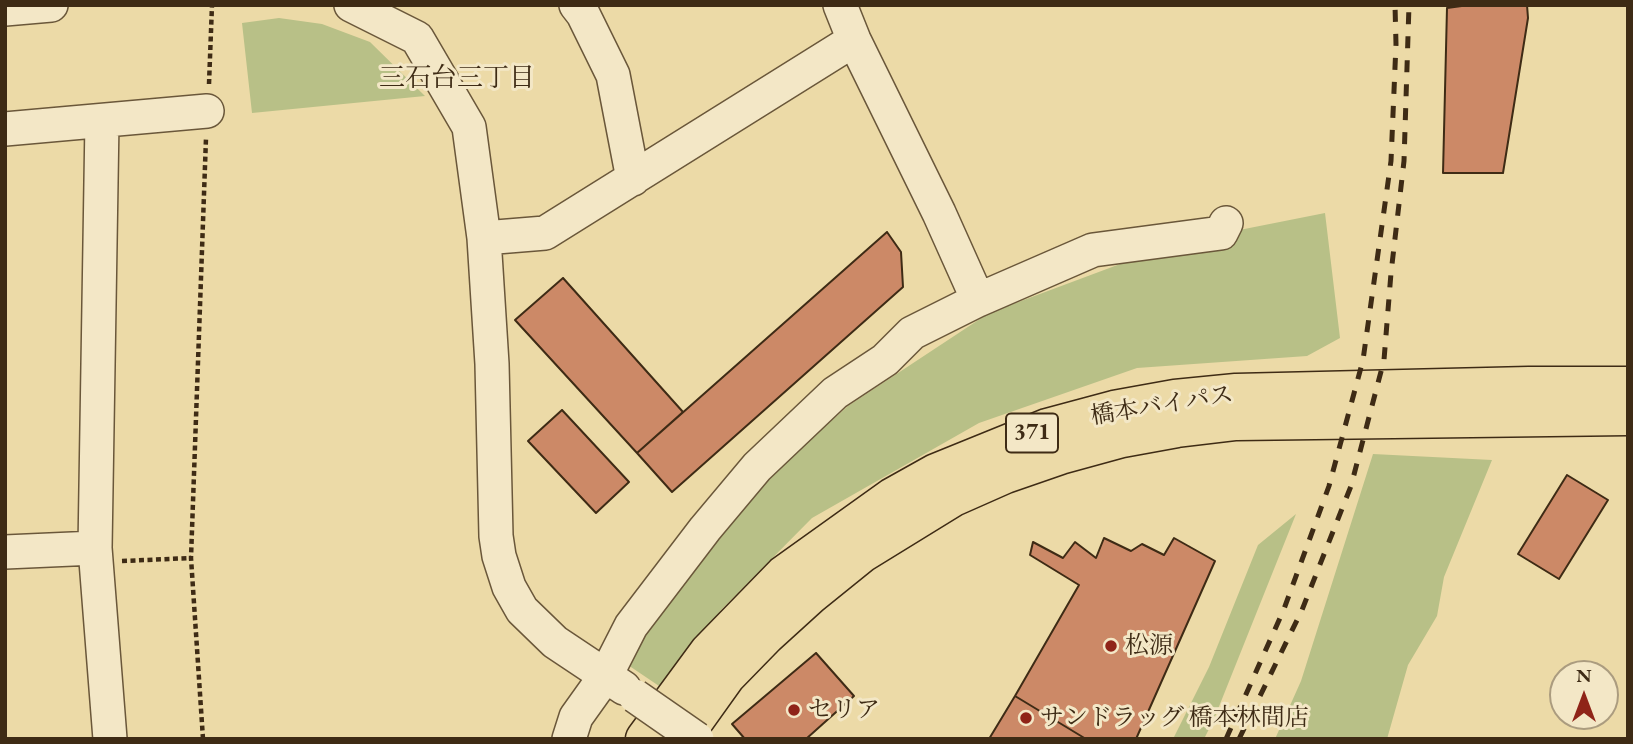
<!DOCTYPE html>
<meta charset="utf-8">
<style>
body{margin:0}
#map{position:relative;width:1633px;height:744px;overflow:hidden;background:#ecdaa7;font-family:"EB Garamond",serif}
canvas{display:block}
.frame{position:absolute;inset:0;border:7px solid #3e2b15;pointer-events:none}
.north{position:absolute;left:1549px;top:660px;width:70px;height:70px;box-sizing:border-box;background:#f3e7c6;border:2px solid #ab9c7f;border-radius:50%;rotate:0deg;font-size:19px;font-weight:700;line-height:28px;text-align:center;color:#3e2b15}
.north::after{content:'';display:block;margin:auto;width:24px;height:32px;background:#8f2418;clip-path:polygon(50% 0,100% 100%,50% 72%,0 100%)}
</style>
<div id="map">
<canvas width="1633" height="744"></canvas>
<div class="frame"></div>
<div class="north">N</div>
</div>
<script>
const ctx = document.querySelector('canvas').getContext('2d');
ctx.lineJoin = 'round';
function fillPath(path, color) { ctx.fillStyle = color; ctx.fill(path, 'evenodd'); }
const toPath = rows => new Path2D(rows.map(r => 'M' + r).join(''));
function trace(path, color, width, dash) { ctx.strokeStyle = color; ctx.lineWidth = width; ctx.lineCap = dash ? 'butt' : 'round'; ctx.setLineDash(dash || []); ctx.stroke(path); }
function label(font, color, halo, rows, align = 'center') {
  ctx.font = font + ' "EB Garamond","Noto Serif JP",serif'; ctx.lineWidth = 6; ctx.setLineDash([]); ctx.textBaseline = 'middle'; ctx.strokeStyle = halo; ctx.fillStyle = color; for (const [text, x, y, turn = 0] of rows) {
    ctx.save(); ctx.translate(x, y); ctx.rotate((+turn || 0) * Math.PI / 180); ctx.textAlign = isNaN(turn) ? turn : align; if (halo) ctx.strokeText(text, 0, 0); ctx.fillText(text, 0, 0); ctx.restore();
  }
}
fillPath(toPath([
 [279,18,322,24,370,42,425,96,252,113,242,23],
 [1325,213,1340,338,1307,356,1137,368,979,423,812,518,721,610,662,688,625,663,755,489,848,406,989,313,1179,242],
 [1373,454,1492,460,1444,577,1437,616,1408,665,1387,739,1275,739,1301,681],
 [1296,514,1214,719,1204,739,1173,739,1209,667,1258,545]
]), '#b8c087');
const building = toPath([
 [1469,5,1527,5,1528,18,1503,173,1443,173,1447,8,1469,5],
 [887,232,901,252,903,287,672,492,637,453,887,232],
 [563,278,683,412,637,453,515,320,563,278],
 [562,410,629,482,596,513,528,441,562,410],
 [1567,475,1608,500,1559,579,1518,554,1567,475],
 [1104,538,1131,551,1142,544,1164,555,1174,538,1215,561,1136,739,1086,739,1015,696,1079,585,1030,555,1033,542,1063,558,1075,542,1096,558,1104,538],
 [816,653,854,696,806,739,745,739,732,724,816,653],
 [1015,696,1086,739,989,739,1015,696]
]);
fillPath(building, '#cc8967');
trace(building, '#3e2b15', 2);
const minor = toPath([
 [351,5,417,38,469,127,484,238,492,364,496,536,499,556,509,587,522,610,555,642,624,688],
 [576,5,583,14,613,75,633,179],
 [840,5,854,40,939,213,978,300],
 [5,9,51,5],
 [102,121,95,548,110,739],
 [5,129,207,111],
 [484,238,545,233,854,40],
 [5,552,95,548],
 [569,739,576,717,606,675,631,626,705,529,757,467,835,393,885,360,912,333,978,300,1093,250,1221,233,1226,223]
]);
const highway = toPath([
 [645,739,709,652,784,575,893,497,936,473,1047,428,1114,410,1175,399,1236,393,1529,386,1628,386],
 [681,739,726,676,766,635,810,595,862,553,953,497,1005,474,1060,455,1122,438,1177,428,1236,421,1628,416]
]);
trace(minor, '#6a573a', 36);
trace(highway, '#3e2b15', 41);
trace(toPath([
 [209,84,212,5],
 [122,561,191,558],
 [203,739,191,558,206,138]
]), '#3e2b15', 4.5, [5, 3.5]);
trace(minor, '#f3e7c6', 33);
trace(highway, '#ecdaa7', 38);
trace(toPath([
 [1226,739,1284,609,1329,486,1363,360,1391,161,1396,44,1395,5],
 [1239,739,1302,610,1351,486,1384,360,1391,273,1404,161,1409,5]
]), '#3e2b15', 5, [12, 12]);
const minorBridge = toPath([
 [635,696,697,739]
]);
trace(minorBridge, '#6a573a', 36, []);
trace(minorBridge, '#f3e7c6', 33);
for (const [x, y, r, color] of [
 [1111,646,7,"#8f2418"],
 [794,710,7,"#8f2418"],
 [1026,718,7,"#8f2418"]
]) { const dot = new Path2D(); dot.arc(x, y, r, 0, 2 * Math.PI); ctx.fillStyle = color; ctx.fill(dot); trace(dot, '#f3e7c6', 2.5); }
for (const [x, y, w] of [
 [1032,433,52]
]) { const box = new Path2D(); box.roundRect(x - w / 2, y - 19.5, w, 39, 5); ctx.fillStyle = '#f3e7c6'; ctx.fill(box); trace(box, '#3e2b15', 2); }
label('bold 23px', '#3e2b15', null, [
 ["371",1032,433]
]);
label('24px', '#3e2b15', '#f3e7c6', [
 ["橋本バイパス",1162,406,-9]
]);
label('24px', '#3e2b15', '#f3e7c6', [
 ["松源",1125,646],
 ["セリア",808,710],
 ["サンドラッグ 橋本林間店",1040,718]
], 'left');
label('26px', '#3e2b15', '#f3e7c6', [
 ["三石台三丁目",457,79]
]);
</script>
